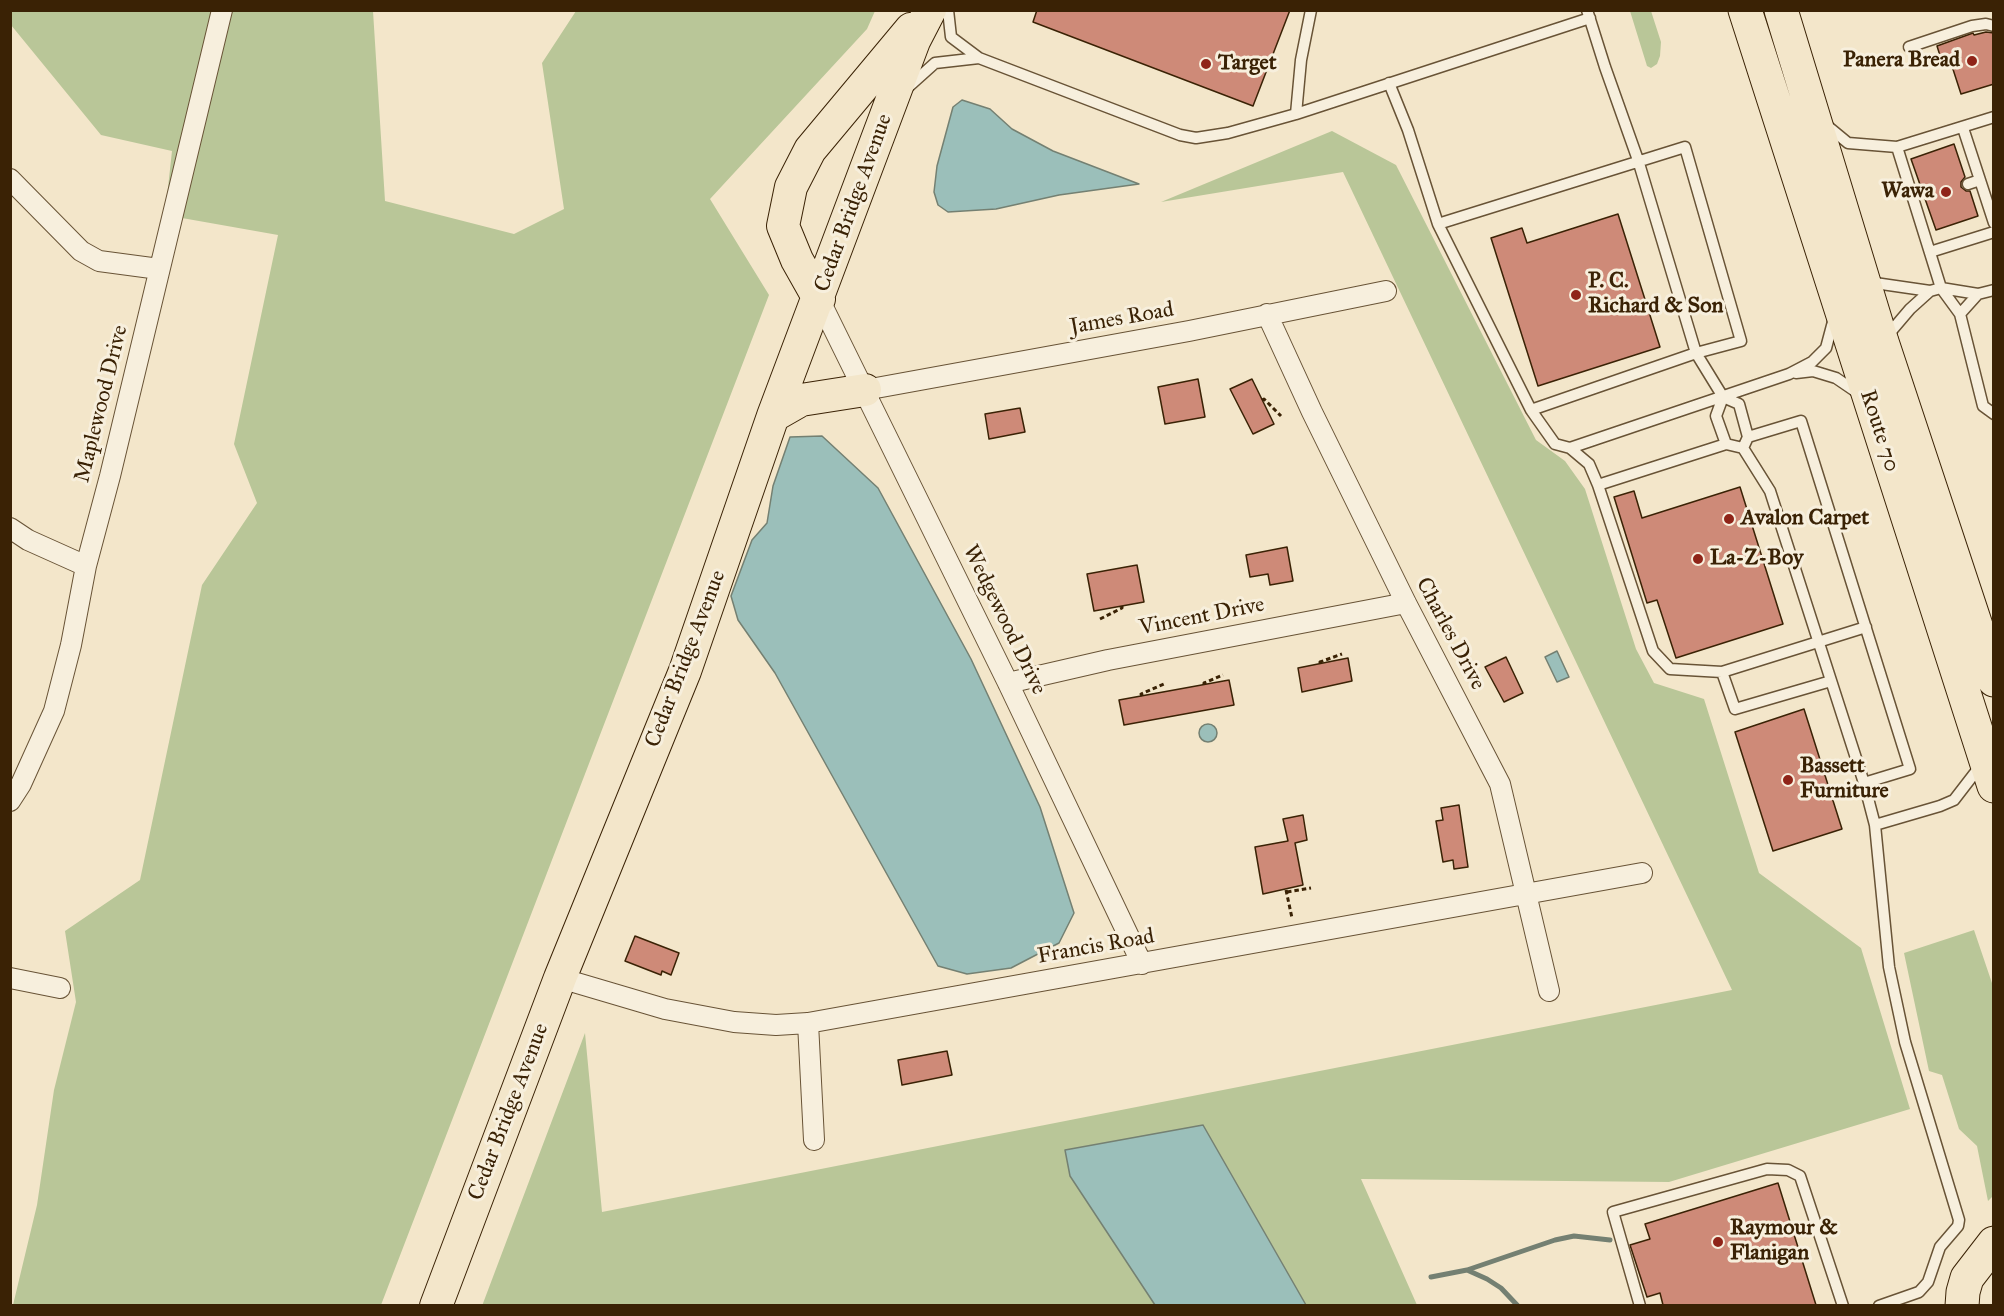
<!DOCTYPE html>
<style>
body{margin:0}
#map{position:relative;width:2004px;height:1316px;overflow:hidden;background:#f3e6ca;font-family:"IM FELL Great Primer",serif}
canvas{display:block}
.frame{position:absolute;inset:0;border:12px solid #3a2205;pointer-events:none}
</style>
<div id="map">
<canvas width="2004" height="1316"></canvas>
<div class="frame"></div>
</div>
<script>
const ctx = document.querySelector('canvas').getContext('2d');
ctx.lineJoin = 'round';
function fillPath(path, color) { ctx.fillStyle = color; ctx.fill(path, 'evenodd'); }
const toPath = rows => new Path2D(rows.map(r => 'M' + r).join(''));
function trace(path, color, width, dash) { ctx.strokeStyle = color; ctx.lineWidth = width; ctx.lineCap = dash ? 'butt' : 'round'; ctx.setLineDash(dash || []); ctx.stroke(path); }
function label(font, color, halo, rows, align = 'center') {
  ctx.font = font + ' "IM FELL Great Primer",serif'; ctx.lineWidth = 6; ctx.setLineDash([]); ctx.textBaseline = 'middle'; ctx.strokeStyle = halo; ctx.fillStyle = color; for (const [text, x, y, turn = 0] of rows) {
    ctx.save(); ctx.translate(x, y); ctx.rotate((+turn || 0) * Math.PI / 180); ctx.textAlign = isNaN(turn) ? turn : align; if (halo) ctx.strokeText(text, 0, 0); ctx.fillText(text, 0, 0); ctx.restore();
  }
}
fillPath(toPath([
 [10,11,373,11,385,201,514,234,564,209,542,63,576,11,875,11,867,29,710,199,769,295,381,1305,13,1305,37,1205,54,1090,76,1002,65,931,140,880,202,585,257,503,234,444,278,235,165,215,172,151,101,135,11,25],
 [1630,11,1651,11,1661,42,1660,56,1657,64,1651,68,1647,66],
 [1332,131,1396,165,1536,440,1565,461,1585,489,1636,649,1654,683,1704,699,1759,873,1861,948,1910,1109,1669,1182,1361,1179,1417,1305,1306,1305,1203,1125,1147,1136,1070,1176,1155,1305,482,1306,585,1033,602,1212,1732,990,1343,172,1161,202],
 [1974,930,1994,989,1994,1195,1988,1201,1977,1146,1959,1129,1942,1075,1929,1071,1904,953]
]), '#b9c698');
const water = toPath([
 [962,100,990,109,1012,129,1053,151,1139,184,1059,195,996,209,948,212,938,205,934,192,937,166,953,107,962,100],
 [822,436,878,488,971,659,1040,807,1074,913,1059,943,1011,968,967,974,938,966,775,673,738,620,731,596,752,540,767,523,773,486,790,437,822,436],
 [1557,651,1569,677,1557,682,1545,657,1557,651],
 '1199 733a9 9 0 1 1 18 0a9 9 0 1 1-18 0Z',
 [1203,1125,1306,1305,1155,1305,1070,1176,1065,1150,1203,1125]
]);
fillPath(water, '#9bbfba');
trace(water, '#748072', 1.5);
trace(toPath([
 [1467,1270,1555,1240,1574,1236,1610,1240],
 [1431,1277,1467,1270,1487,1279,1501,1288,1518,1306]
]), '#748072', 5);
const building = toPath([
 [1037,10,1290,10,1253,106,1033,22,1037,10],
 [1986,32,1994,33,1994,84,1961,94,1950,60,1942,62,1937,46,1973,33,1974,35,1986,32],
 [1954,144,1965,177,1961,182,1961,187,1966,191,1970,191,1978,216,1936,230,1911,159,1954,144],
 [1618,214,1660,347,1538,386,1491,238,1522,228,1527,243,1618,214],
 [1198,379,1205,417,1165,424,1158,387,1198,379],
 [1252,379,1274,424,1253,434,1230,389,1252,379],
 [1020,408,1025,432,989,439,985,414,1020,408],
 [1740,487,1783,624,1676,658,1657,600,1647,603,1614,497,1634,491,1642,518,1740,487],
 [1287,547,1293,581,1270,585,1268,574,1250,577,1246,555,1287,547],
 [1137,565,1144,602,1094,611,1087,574,1137,565],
 [1506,657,1523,693,1504,702,1485,667,1506,657],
 [1348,658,1352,681,1302,692,1298,668,1348,658],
 [1229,680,1234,705,1124,725,1119,700,1229,680],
 [1804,709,1842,829,1773,851,1735,732,1804,709],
 [1459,805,1468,867,1454,869,1453,860,1443,862,1436,821,1443,820,1441,808,1459,805],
 [1303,815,1307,840,1295,843,1303,885,1263,894,1255,847,1288,841,1283,819,1303,815],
 [635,936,679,953,671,975,662,971,661,975,625,961,635,936],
 [947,1051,952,1075,902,1085,898,1060,947,1051],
 [1778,1183,1816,1305,1663,1305,1660,1293,1647,1297,1630,1245,1650,1239,1645,1224,1778,1183]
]);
fillPath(building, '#ce8a78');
trace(building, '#3a2205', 1.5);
const lane = toPath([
 [948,10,951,37,979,58,1180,135,1196,138,1228,133,1296,114,1301,60,1311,10],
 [1587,10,1605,67,1638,160,1696,353,1723,397,1739,404,1748,437],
 [1909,47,1972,26,1986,24,1994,26],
 [1389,83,1408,130,1438,224,1531,410,1555,444,1570,448,1789,374,1812,362,1826,348,1834,318],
 [906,89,935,63,979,58],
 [1296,114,1590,18],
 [1825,124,1848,143,1897,147,1994,117],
 [1963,128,1994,223],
 [1968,184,1980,180],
 [1438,224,1685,147,1741,341,1696,353,1531,410],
 [1930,252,1994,232],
 [1868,282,1930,291,1941,288,1897,147],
 [1941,288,1978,294,1994,290],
 [1941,288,1960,314],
 [1978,294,1960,314,1983,406,1994,414],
 [1887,336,1910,309,1930,291],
 [1796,373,1813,371,1836,378,1858,393],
 [1723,397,1716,416,1726,444],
 [1570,448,1589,464,1598,485,1653,651,1670,669,1722,672,1866,627],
 [1743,448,1748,437,1801,421,1910,769,1864,783],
 [1598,485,1726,444,1743,448,1770,491,1864,783,1875,825,1889,967,1905,1042,1959,1220,1958,1226,1940,1247,1928,1282,1919,1292,1879,1306],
 [1722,672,1735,709,1831,681],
 [1875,825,1940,806,1954,800,1981,765],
 [1640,1306,1613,1212,1767,1169,1788,1170,1800,1176,1843,1306]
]);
const street = toPath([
 [10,179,81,251,99,261,159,269],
 [819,299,1008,683,1142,964],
 [1267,314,1312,412,1406,603,1500,784,1549,991],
 [865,390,1189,331,1386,291],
 [10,528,28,540,86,566],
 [1008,683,1108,660,1406,603],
 [10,801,21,784,54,711,71,645,86,566,110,476,222,10],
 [10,978,60,988],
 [560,978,665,1009,734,1022,776,1025,808,1023,1642,873],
 [808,1023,814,1140]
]);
const primary = toPath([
 [819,299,797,260,783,226,791,187,810,150,911,29],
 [773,416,801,400,865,390],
 [436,1306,560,978,685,671,773,416,914,41,930,10]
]);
const highway = toPath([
 [1745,10,1994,786],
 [1781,10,1882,342,1994,680],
 [1962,1306,1963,1292,1967,1278,1994,1243]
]);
trace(lane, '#685336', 13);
trace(street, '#685336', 22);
trace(primary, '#3a2205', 34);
trace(highway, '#3a2205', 35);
trace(toPath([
 [1262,400,1264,399,1281,416],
 [1100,619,1122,608,1122,606],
 [1320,663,1320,662,1342,654],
 [1204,685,1204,683,1223,675],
 [1142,696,1141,694,1166,683],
 [1286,890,1292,918],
 [1287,892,1311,888]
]), '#3a2205', 3, [4.5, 3]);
trace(lane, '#f7efdd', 10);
trace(street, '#f7efdd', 20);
trace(primary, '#f3e6ca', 32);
trace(highway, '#f3e6ca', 33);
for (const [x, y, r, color] of [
 [1972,61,6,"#8f2418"],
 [1206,64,6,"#8f2418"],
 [1946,192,6,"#8f2418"],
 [1576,295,6,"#8f2418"],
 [1729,519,6,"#8f2418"],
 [1698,559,6,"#8f2418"],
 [1788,780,6,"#8f2418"],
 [1718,1242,6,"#8f2418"]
]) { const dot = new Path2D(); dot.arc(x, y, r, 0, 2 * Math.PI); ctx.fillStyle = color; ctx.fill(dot); trace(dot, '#f7efdd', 2); }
label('bold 22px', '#3a2205', '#f7efdd', [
 ["Panera Bread",1960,61,"right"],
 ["Target",1218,64],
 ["Wawa",1934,192,"right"],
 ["P. C.",1588,282],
 ["Richard & Son",1588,307],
 ["Avalon Carpet",1741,519],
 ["La-Z-Boy",1710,559],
 ["Bassett",1800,767],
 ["Furniture",1800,792],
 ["Raymour &",1730,1229],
 ["Flanigan",1730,1254]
], 'left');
label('22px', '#3a2205', '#f7efdd', [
 ["Cedar Bridge Avenue",854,203,-70],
 ["James Road",1122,319,-10],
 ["Maplewood Drive",102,404,-76],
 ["Route 70",1879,431,72],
 ["Vincent Drive",1202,617,-11],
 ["Wedgewood Drive",1004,620,64],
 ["Charles Drive",1450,634,62],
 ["Cedar Bridge Avenue",686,659,-69],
 ["Francis Road",1096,947,-10],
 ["Cedar Bridge Avenue",509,1112,-69]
]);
</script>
